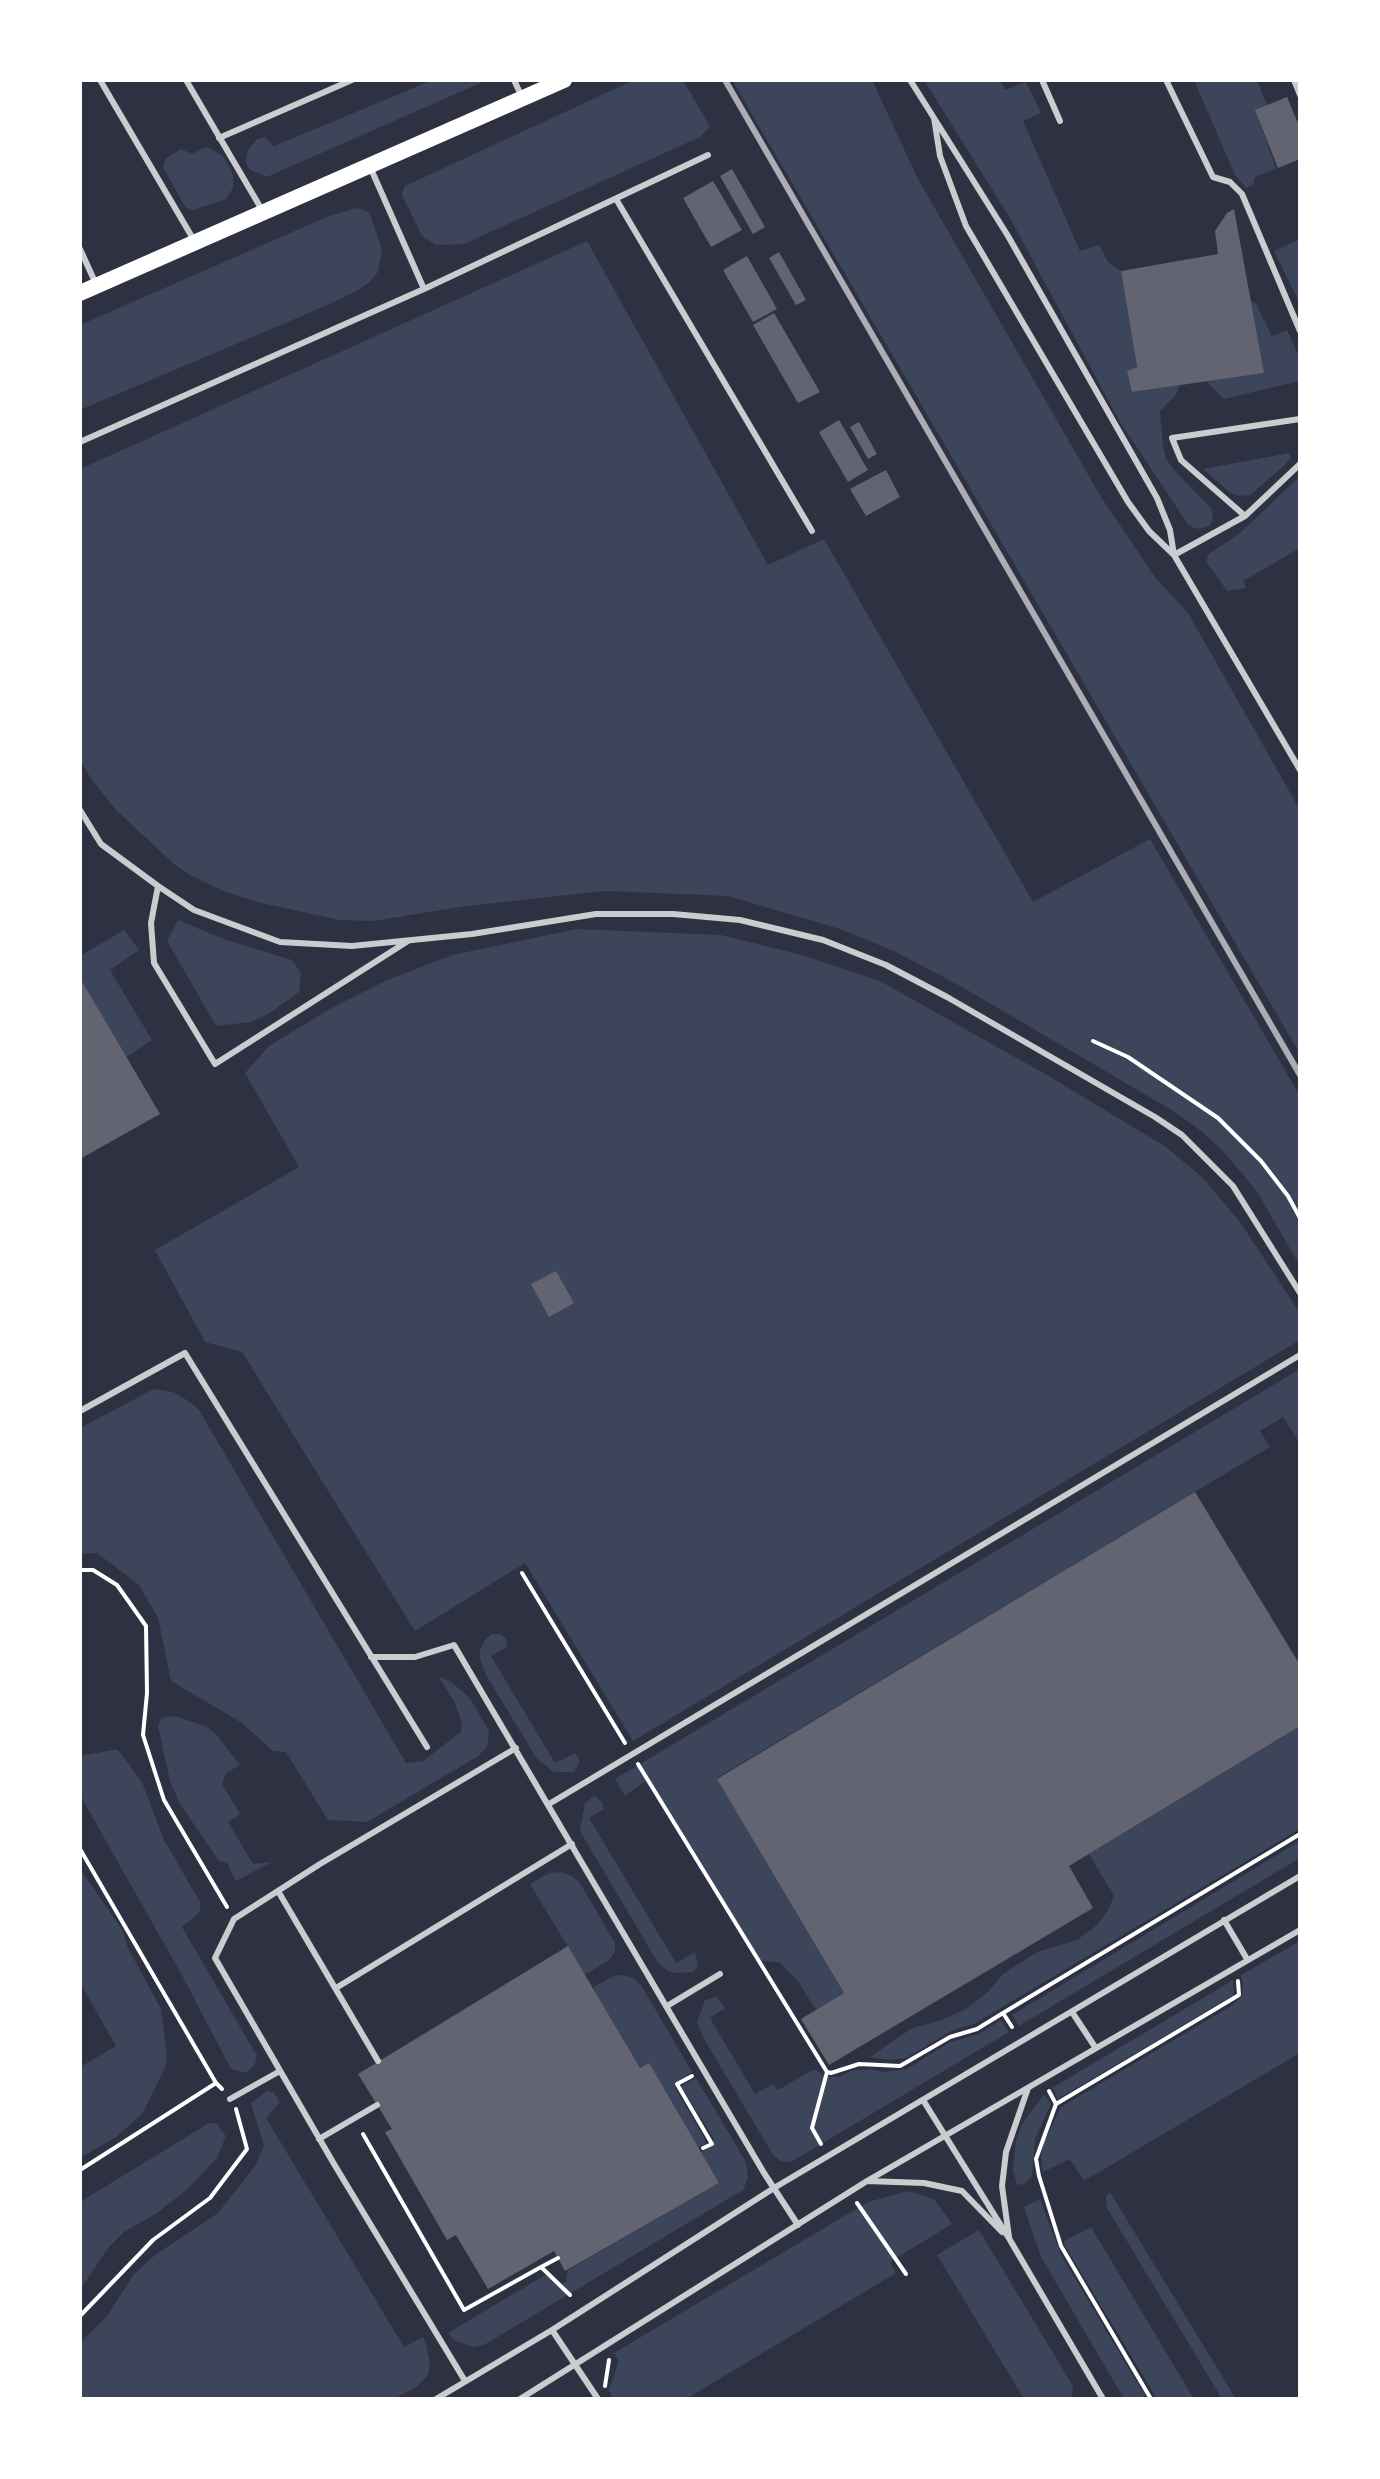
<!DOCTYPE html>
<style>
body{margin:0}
#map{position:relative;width:1380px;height:2479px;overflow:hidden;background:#2d3142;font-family:"PT Sans",sans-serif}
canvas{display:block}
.frame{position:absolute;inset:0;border:82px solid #fff;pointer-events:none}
</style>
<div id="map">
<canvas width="1380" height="2479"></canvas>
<div class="frame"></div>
</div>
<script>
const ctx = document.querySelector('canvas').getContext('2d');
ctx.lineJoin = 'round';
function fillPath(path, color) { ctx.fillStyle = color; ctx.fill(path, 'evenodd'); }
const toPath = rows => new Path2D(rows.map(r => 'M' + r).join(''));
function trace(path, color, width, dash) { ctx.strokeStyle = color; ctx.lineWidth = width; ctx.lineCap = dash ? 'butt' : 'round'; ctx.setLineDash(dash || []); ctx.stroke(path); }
fillPath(toPath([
 [433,80,487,80,267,177,250,170,246,163,248,150,257,139,265,137,274,146],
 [634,80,683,80,710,127,700,137,464,244,436,245,422,236,402,195,405,186],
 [732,80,872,80,918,179,1101,497,1155,577,1188,613,1300,810,1300,1054],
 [924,80,1000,80,1005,90,1026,82,1041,113,1023,121,1080,251,1099,245,1108,262,1121,271,1137,367,1127,371,1132,392,1180,385,1176,395,1160,411,1163,445,1166,459,1176,472,1211,508,1213,517,1210,526,1198,529,1189,526,1120,422,1010,218],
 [1194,80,1257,80,1267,105,1256,112,1276,168,1254,178,1254,184,1246,188,1235,175],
 [206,147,222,155,226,161,233,175,233,188,226,199,193,210,187,208,183,203,163,167,166,158,181,149,192,154],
 [357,208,369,212,382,249,378,272,370,282,355,292,314,311,80,410,80,325,329,216],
 [1300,239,1300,304,1274,251],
 [587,241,768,565,824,539,1033,902,1150,839,1300,1096,1300,1266,1256,1190,1222,1150,1201,1131,1175,1112,962,987,896,952,840,929,728,896,605,891,467,906,373,921,339,920,257,902,223,891,190,875,174,864,116,810,92,780,80,761,80,469],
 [1251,301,1256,304,1272,336,1287,330,1300,359,1300,381,1224,399,1206,381,1263,373],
 [1289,453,1291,457,1286,464,1250,495,1239,496,1229,492,1203,469],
 [1300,476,1300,548,1243,581,1246,588,1227,591,1206,561,1209,554,1240,533],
 [178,920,226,940,292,960,301,973,299,992,270,1013,251,1022,216,1026,167,941],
 [577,929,721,935,802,955,880,981,1047,1075,1166,1147,1203,1178,1240,1222,1300,1313,1300,1340,633,1741,525,1563,415,1631,242,1352,205,1342,155,1250,299,1167,245,1073,269,1046,333,1007,385,981,452,955],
 [124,930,139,950,110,970,152,1040,126,1057,80,978,80,956],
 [1300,1369,1300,1444,1283,1417,1260,1431,1270,1447,717,1778,844,1993,816,2010,797,1980,779,1962,758,1961,647,1780,625,1796,615,1779],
 [154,1389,173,1392,190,1402,199,1410,406,1763,423,1761,461,1732,462,1723,454,1701,438,1676,451,1682,470,1698,489,1731,487,1747,478,1756,367,1822,328,1820,286,1752,273,1751,242,1723,171,1681,158,1618,139,1585,97,1553,80,1554,80,1428],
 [492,1634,501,1634,506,1639,507,1647,491,1656,555,1763,575,1753,580,1761,574,1772,554,1772,537,1759,486,1675,480,1659,480,1650,485,1640],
 [175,1716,205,1726,216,1734,240,1765,226,1773,222,1784,240,1814,228,1822,253,1864,272,1862,236,1881,227,1863,219,1861,180,1804,170,1781,158,1726,162,1718],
 [1300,1726,1300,1829,974,2024,951,2031,906,2058,889,2060,870,2057,912,2028,939,2021,966,2009,988,1992,1003,1974,1037,1952,1077,1940,1097,1925,1108,1910,1114,1896,1089,1854],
 [113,1750,118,1750,142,1782,164,1840,200,1902,200,1912,182,1927,257,2056,255,2064,246,2073,231,2069,184,1979,80,1795,80,1756],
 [594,1796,602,1802,604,1809,589,1818,676,1963,695,1952,698,1966,693,1972,676,1973,668,1971,658,1963,580,1831,585,1803],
 [1300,1841,1300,1858,1019,2026,1012,2015],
 [80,1869,123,1931,128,1948,161,2009,167,2058,166,2065,143,2113,116,2137,80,2158,80,2067,116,2046,80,1983],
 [560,1872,572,1876,580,1883,615,1943,615,1952,609,1960,585,1975,530,1884,549,1873],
 [1300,1941,1300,2053,1084,2181,1070,2159,1043,2172,1041,2157,1043,2144,1061,2107,1231,2006,1242,1996,1243,1985,1241,1975],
 [623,1975,634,1978,641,1985,692,2072,675,2083,675,2088,705,2139,705,2143,698,2148,649,2064,640,2068,596,1994,594,1987,613,1976],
 [1233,1980,1234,1993,1232,1996,1058,2099,1052,2088],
 [717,1997,725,2008,710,2018,755,2094,773,2084,778,2090,814,2069,826,2077,838,2077,851,2071,869,2069,884,2072,907,2069,950,2042,979,2034,1001,2020,1009,2032,791,2162,781,2161,773,2155,703,2037,697,2022,705,2000],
 [696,2078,746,2162,748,2178,743,2190,484,2345,472,2347,454,2340,448,2333,545,2275,561,2284,566,2282,568,2270,719,2183,701,2152,712,2145,714,2139,681,2086],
 [267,2091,273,2092,280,2102,266,2118,404,2347,423,2337,426,2343,430,2362,428,2375,417,2387,393,2399,80,2399,80,2343,107,2316,134,2274,155,2255,218,2213,255,2166,264,2146,251,2103],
 [1044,2094,1051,2104,1035,2139,1032,2177,1024,2184,1017,2185,1013,2169,1016,2140,1022,2124],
 [209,2123,216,2123,226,2136,217,2158,189,2188,157,2213,124,2232,108,2248,80,2290,80,2202],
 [908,2191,934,2199,952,2224,890,2262,896,2273,686,2399,613,2399,609,2390,619,2361,614,2353,868,2202],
 [1110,2192,1236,2399,1222,2399,1107,2208,1106,2197],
 [1040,2199,1061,2255,1147,2399,1124,2399,1041,2257,1024,2207],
 [1091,2227,1194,2399,1157,2399,1064,2244,1064,2241],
 [979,2230,1073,2386,1071,2399,1024,2399,937,2255]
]), '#3c4559');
fillPath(toPath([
 [1287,97,1300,128,1300,159,1278,168,1255,110],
 [732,169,765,227,753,234,720,176],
 [713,181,742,230,711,247,683,198],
 [1234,209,1264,373,1132,392,1127,371,1137,367,1121,271,1218,254,1215,231,1227,213],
 [779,252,806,300,796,305,769,258],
 [747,256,777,309,753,322,723,270],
 [774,313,820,392,798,403,753,325],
 [839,420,868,470,848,482,819,432],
 [859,422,877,454,868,459,850,427],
 [886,470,900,497,866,516,850,489],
 [80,978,160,1114,80,1159],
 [556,1271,574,1303,549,1317,531,1284],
 [1195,1492,1300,1665,1300,1726,1069,1866,1093,1908,829,2065,801,2019,844,1993,717,1779],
 [568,1946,640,2068,649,2063,719,2183,565,2271,554,2251,488,2289,456,2235,447,2240,385,2132,392,2129,358,2074]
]), '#626471');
trace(toPath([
 [1093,1041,1128,1057,1218,1118,1261,1161,1288,1196,1300,1218],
 [80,1570,93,1570,117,1585,146,1626,147,1693,143,1735,164,1800,227,1907],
 [522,1573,625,1743],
 [638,1764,827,2072],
 [80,1849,216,2083],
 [1003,2013,1300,1834],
 [827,2072,831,2073,859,2064,900,2066,950,2037,977,2029,1003,2013,1012,2027],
 [692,2076,677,2084,712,2144,703,2148],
 [1049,2091,1056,2104],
 [363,2134,464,2310,541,2267],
 [821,2144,812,2128,827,2072],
 [80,2170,216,2083,222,2089],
 [857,2203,906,2274],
 [558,2258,541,2267,570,2295],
 [80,2316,153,2240,210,2198,247,2149,236,2109],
 [605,2386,609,2360],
 [1151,2399,1061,2246,1039,2176,1036,2159,1056,2104,1239,1995,1238,1981]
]), '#fff', 4);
trace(toPath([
 [100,80,195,242],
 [186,80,262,210],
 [514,80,521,95],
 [910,80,934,118],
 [1042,80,1060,121],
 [1166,80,1213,177,1230,182,1242,194,1300,331],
 [1294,80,1300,95],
 [219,138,352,80],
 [371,169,424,289],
 [616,199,812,531],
 [80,249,95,282],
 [80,442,424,289,708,155],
 [1245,516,1181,460,1172,438,1300,419],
 [1174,555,1170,530,1157,498,1008,236,934,118,940,156,966,226,1128,502,1149,531,1174,555,1300,770],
 [1174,555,1245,516,1300,464],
 [80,810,101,844,158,886,194,910,280,942,352,946,472,934,596,914,673,914,740,920,823,940,886,965,947,997,1155,1117,1182,1135,1233,1186,1300,1293],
 [158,886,151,923,154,963,215,1064,408,941],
 [80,1411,185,1353,427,1747],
 [371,1657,415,1657,454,1645,764,2173,798,2225],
 [549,1804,1300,1355],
 [278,1891,378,2061],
 [1224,1920,1247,1959],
 [336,1988,572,1844],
 [667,2006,720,1974],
 [1072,2012,1095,2047],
 [230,2099,280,2071],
 [923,2100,1010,2240,1103,2399],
 [319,2139,377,2105],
 [867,2181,924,2183,962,2191,1002,2232],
 [1009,2237,1002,2186,1006,2152,1028,2088],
 [552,2330,598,2399],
 [465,2381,334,2164,215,1958,234,1919,320,1864,516,1748],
 [436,2399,552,2330,774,2188,1300,1876],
 [520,2399,867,2181,1300,1930]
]), '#caccd0', 6);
trace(toPath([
 [80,293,564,80]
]), '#fff', 16);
trace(toPath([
 [725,80,1300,1075]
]), '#abadb3', 6);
</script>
